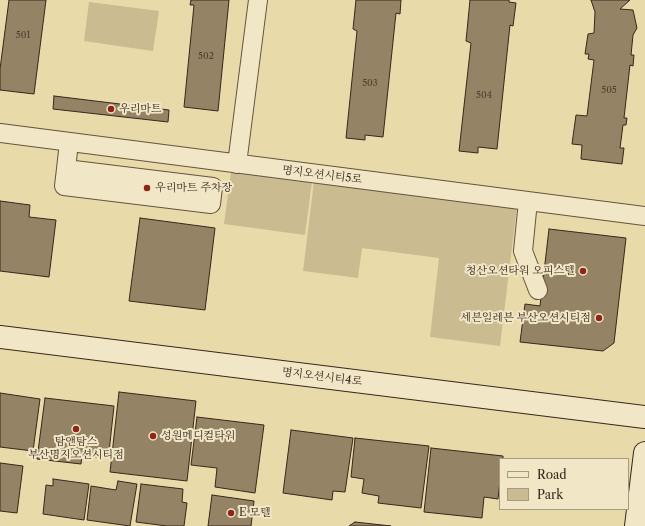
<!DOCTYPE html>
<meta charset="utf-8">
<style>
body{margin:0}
#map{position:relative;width:645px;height:526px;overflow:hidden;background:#e9daa9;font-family:"Libre Caslon Text",serif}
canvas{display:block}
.legend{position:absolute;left:499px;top:458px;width:130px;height:52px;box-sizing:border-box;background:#f1e7c7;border:1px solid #a79a83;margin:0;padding:5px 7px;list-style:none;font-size:12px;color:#38261c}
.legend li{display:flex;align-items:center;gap:8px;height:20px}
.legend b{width:20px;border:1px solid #a79a83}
</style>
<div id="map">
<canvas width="645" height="526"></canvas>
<ul class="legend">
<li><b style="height:5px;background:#f1e7c7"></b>Road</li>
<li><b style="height:11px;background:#cbbb91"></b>Park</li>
</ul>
</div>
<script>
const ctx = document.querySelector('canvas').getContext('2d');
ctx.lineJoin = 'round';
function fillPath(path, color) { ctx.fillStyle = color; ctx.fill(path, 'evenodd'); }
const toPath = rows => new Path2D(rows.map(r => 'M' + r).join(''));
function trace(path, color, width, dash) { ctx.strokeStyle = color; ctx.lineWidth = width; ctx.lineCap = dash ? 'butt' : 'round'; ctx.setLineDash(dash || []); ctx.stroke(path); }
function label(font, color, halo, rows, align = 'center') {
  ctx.font = font + ' "Libre Caslon Text","Noto Serif KR",serif'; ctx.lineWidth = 4; ctx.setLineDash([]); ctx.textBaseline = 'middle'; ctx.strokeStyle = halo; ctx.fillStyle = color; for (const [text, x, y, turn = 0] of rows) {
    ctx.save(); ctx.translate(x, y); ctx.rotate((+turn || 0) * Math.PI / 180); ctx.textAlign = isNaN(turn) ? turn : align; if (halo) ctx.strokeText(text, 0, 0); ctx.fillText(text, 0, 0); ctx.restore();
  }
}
fillPath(toPath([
 [89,2,159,11,153,51,84,41],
 [231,172,312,182,305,235,224,224],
 [314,181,517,206,500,346,430,337,439,258,362,248,358,278,303,271]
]), '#cbbb91');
const building = toPath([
 [9,0,46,0,34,94,0,90,0,69,9,0],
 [191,0,229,0,218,111,184,107,194,5,190,5,191,0],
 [356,0,401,0,400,14,396,13,383,137,365,135,365,140,346,138,357,31,353,29,356,0],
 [470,0,509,0,509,2,516,3,513,26,510,25,497,149,478,147,478,153,459,151,471,43,466,41,470,0],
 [591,0,630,0,620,9,633,10,637,28,633,35,631,55,634,55,633,66,630,65,624,118,627,118,626,125,623,125,620,148,624,148,622,164,581,159,582,145,572,144,576,115,587,116,594,60,588,59,589,54,585,54,588,34,594,33,595,12,591,0],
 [54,96,169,110,168,122,53,109,54,96],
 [0,201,30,205,29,217,56,220,49,277,0,271,0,201],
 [140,218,215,228,205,310,129,301,140,218],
 [549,229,626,238,614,343,603,351,520,342,525,304,540,306,549,229],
 [119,392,196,401,187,481,110,472,119,392],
 [0,393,40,399,33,451,0,447,0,393],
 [45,398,114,406,109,452,98,451,97,457,82,455,81,464,37,459,45,398],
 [197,417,264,425,255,493,215,487,217,468,191,465,197,417],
 [291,430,353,438,345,492,333,491,332,500,283,493,291,430],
 [355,438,429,446,421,508,378,503,379,496,362,493,364,479,351,477,355,438],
 [431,448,503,456,503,459,500,459,500,481,498,499,484,497,482,518,424,512,431,448],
 [0,463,23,466,17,513,0,511,0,463],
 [53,479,89,484,84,520,43,514,46,485,53,486,53,479],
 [118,481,137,484,130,526,87,520,91,486,116,490,118,481],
 [141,484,183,489,182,502,187,503,184,526,167,526,136,522,141,484],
 [212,495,254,501,251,526,208,526,212,495],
 [355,522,391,526,349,526,355,522]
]);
fillPath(building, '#948465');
trace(building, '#38261c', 1);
const minor = toPath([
 [0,133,645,216],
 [237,164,258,0],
 [66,169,213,187,211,204,64,186,66,169,69,142],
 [528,201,523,251,538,290]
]);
const secondary = toPath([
 [0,337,645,417],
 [636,526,645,453]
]);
trace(minor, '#64533f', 20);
trace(secondary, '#38261c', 24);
trace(minor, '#f1e7c7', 18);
trace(secondary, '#f1e7c7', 22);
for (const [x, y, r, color] of [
 [111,109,4,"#8f2418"],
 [147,188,4,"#8f2418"],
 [583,271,4,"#8f2418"],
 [599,318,4,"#8f2418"],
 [76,429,4,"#8f2418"],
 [153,436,4,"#8f2418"],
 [231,513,4,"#8f2418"]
]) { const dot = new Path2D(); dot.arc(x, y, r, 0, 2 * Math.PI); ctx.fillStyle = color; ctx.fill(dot); trace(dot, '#f1e7c7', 1.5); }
label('9px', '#4f3e2e', null, [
 ["501",23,35],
 ["502",206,56],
 ["503",370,83],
 ["505",609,90],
 ["504",484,95]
]);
label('11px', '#38261c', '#f1e7c7', [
 ["우리마트",119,109],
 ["우리마트 주차장",155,188],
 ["청산오션타워 오피스텔",575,271,"right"],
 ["세븐일레븐 부산오션시티점",591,318,"right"],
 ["성원메디컬타워",161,436],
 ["탐앤탐스",76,442,"center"],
 ["부산명지오션시티점",76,455,"center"],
 ["E 모텔",239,513]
], 'left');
label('11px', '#38261c', '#f1e7c7', [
 ["명지오션시티5로",322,175,7],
 ["명지오션시티4로",322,377,7]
]);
</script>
